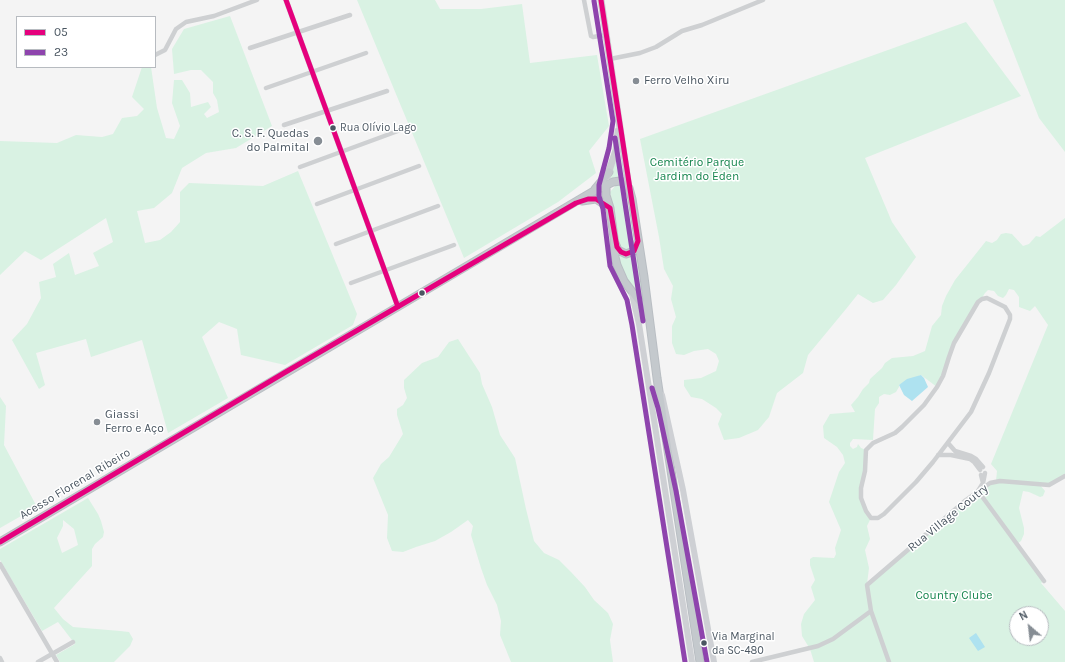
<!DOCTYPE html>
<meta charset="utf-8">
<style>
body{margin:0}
#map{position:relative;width:1065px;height:662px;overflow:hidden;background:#f4f4f4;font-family:Karla,sans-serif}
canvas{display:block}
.legend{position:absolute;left:16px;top:16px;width:140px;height:52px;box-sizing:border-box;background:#fff;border:1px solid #b7bbc0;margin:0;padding:5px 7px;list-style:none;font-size:12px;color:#4a5661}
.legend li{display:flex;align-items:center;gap:8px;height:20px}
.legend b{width:20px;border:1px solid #b7bbc0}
.north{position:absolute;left:1009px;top:606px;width:40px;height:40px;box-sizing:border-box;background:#fff;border:1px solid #b7bbc0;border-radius:50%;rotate:332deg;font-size:11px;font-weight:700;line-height:16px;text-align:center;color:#4a5661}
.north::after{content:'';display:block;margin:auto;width:14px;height:18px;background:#868d94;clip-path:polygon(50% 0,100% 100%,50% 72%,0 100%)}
</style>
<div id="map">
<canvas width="1065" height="662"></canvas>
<ul class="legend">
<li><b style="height:5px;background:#e5007d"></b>05</li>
<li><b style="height:5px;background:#8e44ad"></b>23</li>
</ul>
<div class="north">N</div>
</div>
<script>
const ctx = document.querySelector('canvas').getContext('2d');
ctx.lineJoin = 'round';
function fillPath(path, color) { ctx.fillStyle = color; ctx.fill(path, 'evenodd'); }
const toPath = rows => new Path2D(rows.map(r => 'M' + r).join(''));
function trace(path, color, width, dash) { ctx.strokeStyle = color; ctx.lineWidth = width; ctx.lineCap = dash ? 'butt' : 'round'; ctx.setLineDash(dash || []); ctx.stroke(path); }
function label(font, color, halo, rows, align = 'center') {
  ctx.font = font + ' Karla,sans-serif'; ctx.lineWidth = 3; ctx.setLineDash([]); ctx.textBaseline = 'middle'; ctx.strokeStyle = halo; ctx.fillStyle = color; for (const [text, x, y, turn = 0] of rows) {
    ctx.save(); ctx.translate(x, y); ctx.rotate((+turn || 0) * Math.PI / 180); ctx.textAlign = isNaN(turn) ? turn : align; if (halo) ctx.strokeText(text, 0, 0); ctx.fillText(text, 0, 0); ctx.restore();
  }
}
fillPath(toPath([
 [357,0,435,0,440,9,481,9,522,4,530,63,597,55,609,126,589,151,596,173,558,202,464,258],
 [993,0,1065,0,1065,152,1039,118],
 [230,16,272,126,236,148,206,153,182,168,172,193,154,208,137,211,145,243,160,240,171,232,180,222,180,192,189,183,263,186,298,171,357,314,353,325,285,365,241,355,237,329,219,322,202,337,228,398,168,433,142,340,91,357,86,339,36,353,45,385,39,389,12,340,27,324,41,298,39,282,56,277,53,264,69,253,75,275,99,266,93,253,113,242,106,218,41,260,25,251,0,275,0,141,57,143,76,135,102,137,113,134,122,118,137,116,144,109,132,97,142,67,151,67,157,108,166,138,174,139,180,126,172,103,174,80,182,80,190,93,191,107,208,102,211,107,204,114,207,118,219,112,217,100,213,93,213,82,201,70,191,70,174,74,172,49,184,29],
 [966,22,1021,96,865,158,892,222,916,257,896,285,883,300,873,303,858,294,846,309,808,355,803,373,777,393,769,417,758,430,739,438,724,440,718,424,722,414,716,408,702,399,691,397,684,386,684,380,701,378,716,371,719,361,716,354,708,349,694,351,684,355,676,354,672,343,672,326,676,317,671,299,673,286,664,269,659,237,640,139],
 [619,149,624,176,609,182],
 [616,185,621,185,626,189,634,243,631,248,626,250,619,247,616,237,610,192],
 [1065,218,1065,476,1055,482,1040,485,1045,491,1043,496,1040,497,1029,492,1023,491,1019,508,1024,528,1024,534,1021,541,1017,544,1044,581,1041,583,1065,611,1065,662,814,662,810,649,802,636,801,624,804,614,815,600,811,587,815,580,810,565,810,559,813,557,834,558,836,554,835,548,841,530,829,502,839,472,845,463,843,455,837,447,824,438,823,426,830,414,855,412,851,405,858,397,863,389,869,383,870,379,882,368,885,363,892,358,913,356,925,351,932,326,941,315,942,306,946,296,955,280,986,241,992,243,997,240,1001,234,1006,233,1012,234,1023,246,1029,244,1036,236,1040,237],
 [1009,289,1014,290,1019,297,1019,307,1030,311,1035,306,1048,325,991,464,997,471,996,481,966,500,867,584,869,568,865,550,870,539,867,526,871,518,861,498,866,450,861,448,858,444,857,447,853,449,850,446,850,443,853,439,873,440,875,409,879,403,879,397,884,394,890,395,896,392,899,387,899,385,921,375,937,387,954,343,985,293,988,290,994,291,998,296,1003,298,1006,295],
 [1017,614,1041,614,1041,638,1017,638],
 [616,254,624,256,636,254,644,302,626,281],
 [458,339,480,373,482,384,492,407,500,435,515,458,526,509,534,541,544,553,559,560,571,572,585,587,594,600,608,613,613,624,610,640,613,662,511,662,500,635,501,621,497,605,487,585,481,568,471,535,473,526,468,520,451,532,435,541,416,547,403,552,392,551,387,538,388,515,373,478,381,464,389,457,403,434,397,415,397,409,403,405,407,398,404,388,404,380,422,363,438,357,449,342],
 [0,397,6,406,4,445,37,507,0,528],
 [88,498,98,514,101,521,104,532,103,537,95,544,92,549,92,566,54,608,63,619,73,627,120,631,129,632,133,639,130,646,114,662,60,662,56,655,75,644,58,622,42,631,0,560,0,549],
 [63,520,74,529,78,545,62,553,57,538,63,526]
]), '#d9f2e3');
fillPath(toPath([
 [921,375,924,378,928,387,912,401,904,395,899,385,907,379],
 [976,633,985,647,978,651,969,638]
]), '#aee2f0');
const trunk = toPath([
 [606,186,606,195,610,208,614,238,615,257,617,265,624,281,640,302,646,315],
 [595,189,609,172],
 [582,201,596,199,610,208],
 [615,243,618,250,626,254,634,251,636,247,638,241],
 [0,542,592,192,613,182,620,181,623,182,629,188,632,199,644,277,657,378,700,662]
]);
trace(trunk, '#b9bec3', 9);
trace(toPath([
 [584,0,591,36,593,37,606,35],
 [250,48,350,15],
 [155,55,165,50,176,29,186,22,214,16,257,0],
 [610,59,640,53,656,47,682,31,702,25,763,0],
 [266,88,366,53],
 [284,125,387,91],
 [300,167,406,128],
 [317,204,419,166],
 [336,244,438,206],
 [351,283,454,245],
 [987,298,1005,307,1010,315,1010,319,989,373,971,412,933,462,916,482,884,514,878,518,871,518,866,511,861,498,861,488,865,471,866,450,873,443,895,433,902,427,924,405,937,387,943,376,949,357,954,343,978,302,982,299,987,298],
 [948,443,955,451,971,456,976,459,983,467],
 [938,455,951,455,970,459,974,462,980,470],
 [985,473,983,483,978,491,1044,581],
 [981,475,983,483],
 [0,564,57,662],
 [0,658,2,662],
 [38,662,73,642],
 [752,662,818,646,833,639,871,611],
 [889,662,871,611,867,585,966,500,990,483,1000,481,1049,485,1065,476]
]), '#ced0d2', 4.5);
trace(toPath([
 [286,0,398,307]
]), '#ced0d2', 5.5);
trace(toPath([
 [632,294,639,324,692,662],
 [662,395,683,490,714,662]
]), '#ced0d4', 6);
trace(toPath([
 [601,0,629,188],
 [607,177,616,150,618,131]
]), '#caced1', 7);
trace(trunk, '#c4c9cd', 7);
trace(toPath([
 [286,0,398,307],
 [0,542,284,373,576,203,588,199,596,199,610,208,617,247,621,252,626,254,634,251,638,241,601,0]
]), '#e5007d', 5);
trace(toPath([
 [594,1,613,121,609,148,599,185,599,196,603,209,610,266,627,300,632,325,685,662],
 [615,138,643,321],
 [652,388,658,408,676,491,707,662]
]), '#8e44ad', 5);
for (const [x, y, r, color] of [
 [636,81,4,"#868d94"],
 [333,128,3.5,"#4a5661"],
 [318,141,5,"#868d94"],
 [422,293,3.5,"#4a5661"],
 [97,422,4,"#868d94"],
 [704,643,3.5,"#4a5661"]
]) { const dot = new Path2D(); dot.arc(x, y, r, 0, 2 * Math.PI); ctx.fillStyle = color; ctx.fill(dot); trace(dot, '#fff', 1.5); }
label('11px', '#4a5661', '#fff', [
 ["Rua Olívio Lago",340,128],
 ["Via Marginal",712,637],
 ["da SC-480",712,651]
], 'left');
label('12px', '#4a5661', '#fff', [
 ["Ferro Velho Xiru",644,81],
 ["C. S. F. Quedas",309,134,"right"],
 ["do Palmital",309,148,"right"],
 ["Giassi",105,415],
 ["Ferro e Aço",105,429]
], 'left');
label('12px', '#17864f', '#fff', [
 ["Cemitério Parque",697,163],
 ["Jardim do Éden",697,177],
 ["Country Clube",954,596]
]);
label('12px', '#4a5661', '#fff', [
 ["Acesso Florenal Ribeiro",75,484,-31],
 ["Rua Village Coutry",948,518,-39]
]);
</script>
